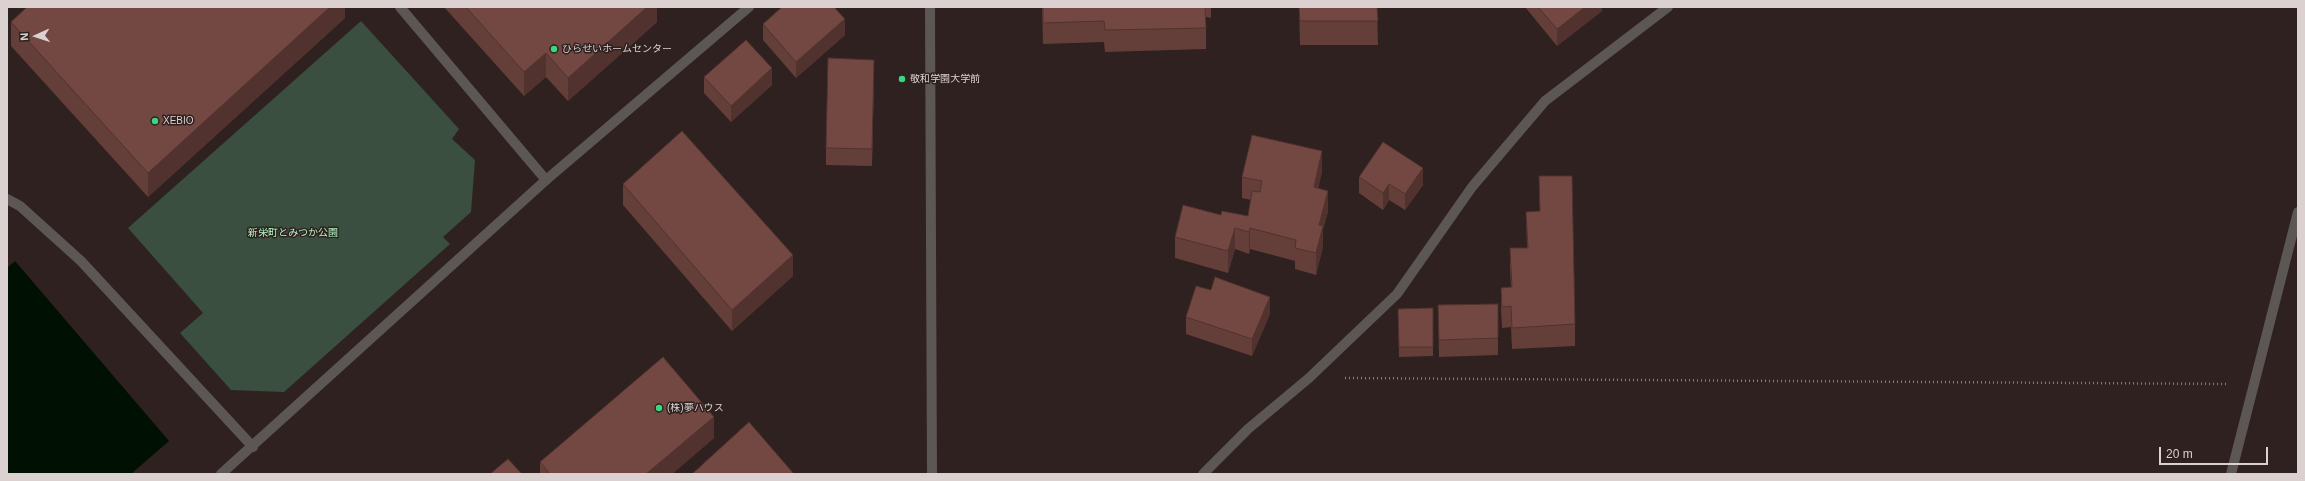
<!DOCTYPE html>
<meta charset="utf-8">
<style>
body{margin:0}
#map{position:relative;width:2305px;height:481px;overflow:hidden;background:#2e211f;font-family:Helvetica,sans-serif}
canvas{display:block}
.frame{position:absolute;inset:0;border:8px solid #dad1d0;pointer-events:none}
.north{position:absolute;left:16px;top:16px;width:40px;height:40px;-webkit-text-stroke:3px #2e211f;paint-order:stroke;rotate:267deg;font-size:11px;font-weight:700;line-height:16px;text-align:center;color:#dad1d0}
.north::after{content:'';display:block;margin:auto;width:14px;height:18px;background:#dad1d0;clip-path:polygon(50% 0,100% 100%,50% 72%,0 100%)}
.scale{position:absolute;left:2159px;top:447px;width:109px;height:18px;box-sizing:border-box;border:2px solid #dad1d0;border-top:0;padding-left:5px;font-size:12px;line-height:14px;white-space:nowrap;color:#dad1d0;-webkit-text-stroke:3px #2e211f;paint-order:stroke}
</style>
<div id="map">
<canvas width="2305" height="481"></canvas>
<div class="frame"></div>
<div class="north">N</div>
<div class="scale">20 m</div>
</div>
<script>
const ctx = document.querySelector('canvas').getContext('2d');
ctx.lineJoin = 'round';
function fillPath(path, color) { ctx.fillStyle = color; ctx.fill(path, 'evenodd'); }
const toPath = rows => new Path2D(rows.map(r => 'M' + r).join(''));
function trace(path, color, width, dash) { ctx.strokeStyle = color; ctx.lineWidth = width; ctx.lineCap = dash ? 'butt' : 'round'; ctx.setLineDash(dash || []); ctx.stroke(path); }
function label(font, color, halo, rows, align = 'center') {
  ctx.font = font + ' Helvetica,"Noto Sans JP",sans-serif'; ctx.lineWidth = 3; ctx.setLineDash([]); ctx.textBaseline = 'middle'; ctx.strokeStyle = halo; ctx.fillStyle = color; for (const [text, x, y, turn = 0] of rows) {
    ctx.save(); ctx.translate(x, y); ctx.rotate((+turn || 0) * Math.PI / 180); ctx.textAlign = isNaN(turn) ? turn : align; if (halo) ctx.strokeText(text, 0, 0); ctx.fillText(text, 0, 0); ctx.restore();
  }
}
fillPath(toPath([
 [361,21,459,129,452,139,475,160,471,212,443,237,450,244,284,392,231,390,180,333,203,313,128,228]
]), '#3a4f40');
fillPath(toPath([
 [15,261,169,441,131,474,7,474,7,268]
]), '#001003');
trace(toPath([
 [1345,378,2228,384]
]), '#857a79', 2.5, [1, 3]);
trace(toPath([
 [7,199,20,206,81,261,253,447],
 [221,474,546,180,749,7],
 [2231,474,2298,212]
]), '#5c5655', 10);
trace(toPath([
 [400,7,546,180],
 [930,7,932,474],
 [1203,474,1248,429,1309,378,1397,294,1472,187,1545,101,1668,7]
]), '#5c5655', 10);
fillPath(toPath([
 [345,7,345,18,148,197,11,46,11,22],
 [444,7,657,7,657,22,568,101,546,77,524,96],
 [1042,7,1211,7,1211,18,1206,17,1206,49,1105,52,1104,42,1043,44],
 [1299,7,1377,7,1378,45,1300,45],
 [1525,7,1602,7,1602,11,1557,46],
 [763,24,845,35,796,78,763,40],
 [874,76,872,166,826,165,826,148],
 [704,77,772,85,731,122,704,93],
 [1322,172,1318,188,1328,212,1323,229,1323,247,1316,275,1295,269,1295,261,1250,249,1249,254,1235,249,1228,273,1175,258,1175,237,1221,215,1248,216,1251,200,1242,198,1242,177],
 [1539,176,1575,324,1575,346,1512,349,1511,327,1502,328,1501,309,1501,288,1511,287,1510,269,1510,248,1527,248,1526,212,1540,211],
 [1359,177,1423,185,1405,210,1389,200,1383,210,1359,193],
 [623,184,793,276,732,331,623,205],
 [1498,304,1498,355,1439,357,1438,305],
 [1433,308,1433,356,1399,357,1398,309],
 [1270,314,1252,356,1186,334,1186,317],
 [714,438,672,474,540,474,540,462]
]), '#643e39');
fillPath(toPath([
 [330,7,345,7,345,18,148,197,148,173],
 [647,7,657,7,657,22,568,101,568,78],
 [1585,7,1602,7,1602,11,1557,46,1557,29],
 [845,19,845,35,796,78,796,62],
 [546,53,546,77,524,96,524,72],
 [874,60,874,76,872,166,872,149],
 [772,68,772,85,731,122,731,106],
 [1322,151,1322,172,1314,208,1314,187],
 [1423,168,1423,185,1405,210,1405,194],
 [1389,184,1389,200,1383,210,1383,193],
 [1328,191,1328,212,1323,229,1323,247,1316,275,1316,253,1319,225],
 [1235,228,1235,249,1228,273,1228,251],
 [1250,228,1250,249,1249,254,1249,232],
 [793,255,793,276,732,331,732,310],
 [1270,297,1270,314,1252,356,1252,339],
 [714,417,714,438,672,474,646,474]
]), '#51322e');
const building = toPath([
 [27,7,330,7,148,173,11,22,27,7],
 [466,7,647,7,568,78,546,53,524,72,466,7],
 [782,7,834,7,845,19,796,62,763,24,782,7],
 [1043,7,1205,7,1206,28,1105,30,1104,21,1043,23,1043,7],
 [1299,7,1377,7,1378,21,1300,21,1299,7],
 [1538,7,1585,7,1557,29,1538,7],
 [746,40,772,68,731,106,704,77,746,40],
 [828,58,874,60,872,149,826,148,828,58],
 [682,131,793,255,732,310,623,184,682,131],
 [1252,135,1322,151,1314,187,1328,191,1319,225,1323,226,1316,253,1295,248,1296,240,1250,228,1249,232,1235,228,1228,251,1175,237,1183,205,1221,215,1222,211,1248,216,1252,191,1260,192,1262,181,1242,177,1252,135],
 [1383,142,1423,168,1405,194,1389,184,1383,193,1359,177,1383,142],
 [1539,176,1572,176,1575,324,1512,328,1511,306,1502,307,1501,288,1512,287,1510,248,1528,248,1526,212,1540,211,1539,176],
 [1215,277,1270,297,1252,339,1186,317,1196,286,1211,290,1215,277],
 [1498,304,1498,338,1439,340,1438,305,1498,304],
 [1433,308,1433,347,1399,347,1398,309,1433,308],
 [663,357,714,417,646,474,550,474,540,462,663,357],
 [749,422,794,474,692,474,749,422],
 [508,459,522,474,490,474,508,459]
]);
fillPath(building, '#744842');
trace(building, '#51322e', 1);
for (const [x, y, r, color] of [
 [554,49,4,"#3ad77f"],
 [902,79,4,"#3ad77f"],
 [155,121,4,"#3ad77f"],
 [659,408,4,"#3ad77f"]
]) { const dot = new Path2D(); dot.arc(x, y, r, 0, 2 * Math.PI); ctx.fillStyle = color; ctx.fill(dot); trace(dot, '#2e211f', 1.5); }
label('10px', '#dad1d0', '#2e211f', [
 ["ひらせいホームセンター",562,49],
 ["敬和学園大学前",910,79],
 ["XEBIO",163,121],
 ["(株)夢ハウス",667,408]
], 'left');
label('10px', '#b3f5c6', '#2e211f', [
 ["新栄町とみつか公園",293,233]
]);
</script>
